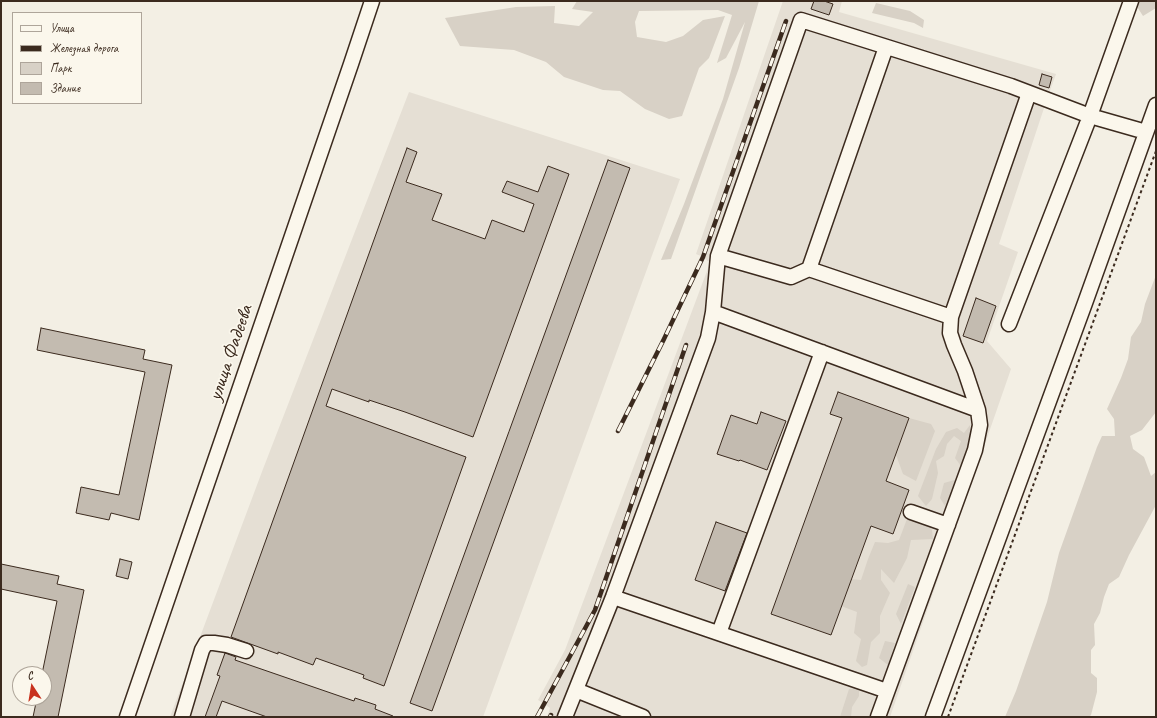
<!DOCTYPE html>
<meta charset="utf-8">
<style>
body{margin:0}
#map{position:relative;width:1157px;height:718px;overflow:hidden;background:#f3efe4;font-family:Caveat,sans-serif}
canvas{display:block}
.frame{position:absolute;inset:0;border:2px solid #3b2a1e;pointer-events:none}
.legend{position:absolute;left:12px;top:12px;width:130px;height:92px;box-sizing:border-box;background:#fbf7ec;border:1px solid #aea59a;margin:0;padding:5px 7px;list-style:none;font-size:12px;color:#3b2a1e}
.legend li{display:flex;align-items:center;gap:8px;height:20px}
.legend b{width:20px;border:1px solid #aea59a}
.north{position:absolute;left:12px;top:666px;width:40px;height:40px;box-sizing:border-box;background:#fbf7ec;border:1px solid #aea59a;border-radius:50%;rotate:348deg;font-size:11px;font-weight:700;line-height:16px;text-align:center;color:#3b2a1e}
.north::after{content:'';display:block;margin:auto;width:14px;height:18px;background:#c8321e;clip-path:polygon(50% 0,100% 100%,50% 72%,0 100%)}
</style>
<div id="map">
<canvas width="1157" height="718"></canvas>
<div class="frame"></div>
<ul class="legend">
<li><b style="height:5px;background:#fbf7ec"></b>Улица</li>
<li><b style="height:5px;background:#3b2a1e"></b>Железная дорога</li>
<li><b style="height:11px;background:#d8d1c6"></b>Парк</li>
<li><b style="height:11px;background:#c3bbb0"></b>Здание</li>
</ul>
<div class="north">С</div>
</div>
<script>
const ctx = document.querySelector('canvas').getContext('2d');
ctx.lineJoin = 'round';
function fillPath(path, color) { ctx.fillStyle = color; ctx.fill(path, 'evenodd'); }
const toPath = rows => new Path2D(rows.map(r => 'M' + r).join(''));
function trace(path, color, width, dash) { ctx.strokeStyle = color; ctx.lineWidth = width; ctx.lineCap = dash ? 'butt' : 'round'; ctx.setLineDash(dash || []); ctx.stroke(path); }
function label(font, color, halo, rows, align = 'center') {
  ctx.font = font + ' Caveat,sans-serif'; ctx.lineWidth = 3.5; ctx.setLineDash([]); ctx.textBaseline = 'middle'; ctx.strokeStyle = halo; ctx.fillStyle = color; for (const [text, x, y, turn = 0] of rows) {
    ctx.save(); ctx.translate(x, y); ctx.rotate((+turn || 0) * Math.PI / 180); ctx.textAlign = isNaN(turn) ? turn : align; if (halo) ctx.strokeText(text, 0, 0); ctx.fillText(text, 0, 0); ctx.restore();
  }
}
fillPath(toPath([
 [783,1,842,1,839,12,1056,74,1047,99,999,244,1018,252,987,341,1011,369,890,717,547,717,550,708,538,700,565,650,710,263,703,257,696,254],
 [409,92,680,179,483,717,170,717,263,469]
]), '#e5dfd4');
fillPath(toPath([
 [577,1,759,1,739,68,671,259,661,260,684,204,723,99,745,22,726,58,717,63,732,15,718,10,639,11,635,22,637,37,666,42,683,36,703,20,725,16,709,58,699,68,682,116,669,119,645,109,620,91,603,90,564,77,546,62,514,50,460,46,445,18,516,7,555,6,554,23,579,26,593,12,572,9],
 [1135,1,1156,1,1156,8,1143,16,1134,2],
 [876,3,910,11,924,20,923,28,914,23,872,13],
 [1156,275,1156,412,1142,430,1130,436,1133,449,1144,457,1151,476,1156,472,1156,505,1129,555,1119,577,1109,584,1104,597,1100,613,1094,624,1095,645,1091,650,1091,673,1097,678,1097,692,1091,715,1089,717,1005,717,1016,691,1047,602,1059,553,1097,447,1102,436,1115,436,1114,419,1107,409,1121,378,1128,359,1131,337,1141,322,1145,304],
 [909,418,931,424,935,431,916,481,903,474,896,455],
 [970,425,970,441,961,466,955,458,961,441,954,436,947,444,944,456,936,461,938,473,932,499,926,506,918,496,936,449,946,432,957,428,964,433],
 [958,479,945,506,940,498,944,483],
 [922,516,932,530,933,539,911,540,907,558,894,583,881,569,881,580,890,593,880,616,880,633,871,642,867,665,862,667,856,661,861,639,854,633,857,612,841,606,851,579,861,580,868,559,875,542,888,543,899,540,907,519],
 [908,584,915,587,901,624,896,614],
 [885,641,895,643,888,665,879,658],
 [859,688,859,696,852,707,851,717,840,717,849,689]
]), '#d8d1c6');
const building = toPath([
 [814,1,824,1,833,4,829,15,811,9,814,1],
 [1042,74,1052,77,1049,88,1039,85,1042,74],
 [407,148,417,152,406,182,442,194,432,220,485,239,492,220,524,232,534,204,502,192,507,181,538,192,548,166,569,174,473,437,405,412,369,400,369,402,332,389,326,406,466,457,384,686,363,678,364,675,316,658,313,665,278,652,278,654,231,637,407,148],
 [608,160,630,168,432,711,410,703,608,160],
 [976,298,996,306,983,343,963,336,976,298],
 [41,328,145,350,143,359,172,365,139,520,111,513,109,520,76,513,81,487,119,495,145,372,37,350,41,328],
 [838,392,909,418,886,481,909,490,893,534,871,526,831,635,771,614,842,418,830,414,838,392],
 [761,412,786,421,767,470,740,460,739,461,717,454,731,415,757,424,761,412],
 [716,522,747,533,725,591,695,580,716,522],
 [120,559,132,562,128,579,116,576,120,559],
 [1,564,59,576,57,584,84,590,58,717,33,717,37,698,44,698,44,674,42,674,57,601,1,589,1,564],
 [225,653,236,657,235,660,354,701,355,698,376,705,375,709,393,716,393,717,267,717,222,701,216,717,205,717,220,676,217,675,225,653]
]);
fillPath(building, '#c3bbb0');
trace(building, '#3b2a1e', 1);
const minor = toPath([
 [718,256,791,277,809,269,951,317],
 [809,269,886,47],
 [713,312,978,410],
 [1009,324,1090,116,1131,1],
 [911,512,948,525],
 [613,597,887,691],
 [719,633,822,352],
 [576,690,643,717],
 [127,717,351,64,372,1],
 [182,717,202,650,206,643,214,643,227,645,246,651],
 [565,717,613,597,708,338,713,312,718,256,801,20,1011,86,1090,116,1146,132],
 [878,717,975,450,980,425,978,410,965,371,954,345,950,333,951,317,1029,93],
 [933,717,1085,303,1156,105]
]);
trace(minor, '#3b2a1e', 17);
trace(toPath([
 [948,717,1156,151]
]), '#3b2a1e', 2, [3, 3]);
trace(minor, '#fbf7ec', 14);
const rail = toPath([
 [618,431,664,339,703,257,786,21],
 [537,717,595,610,686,345],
 [550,717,551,715]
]);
trace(rail, '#3b2a1e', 4.5);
trace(rail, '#fbf7ec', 3, [9]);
label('20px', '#3b2a1e', '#fbf7ec', [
 ["улица Фадеева",231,353,-71]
]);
</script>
